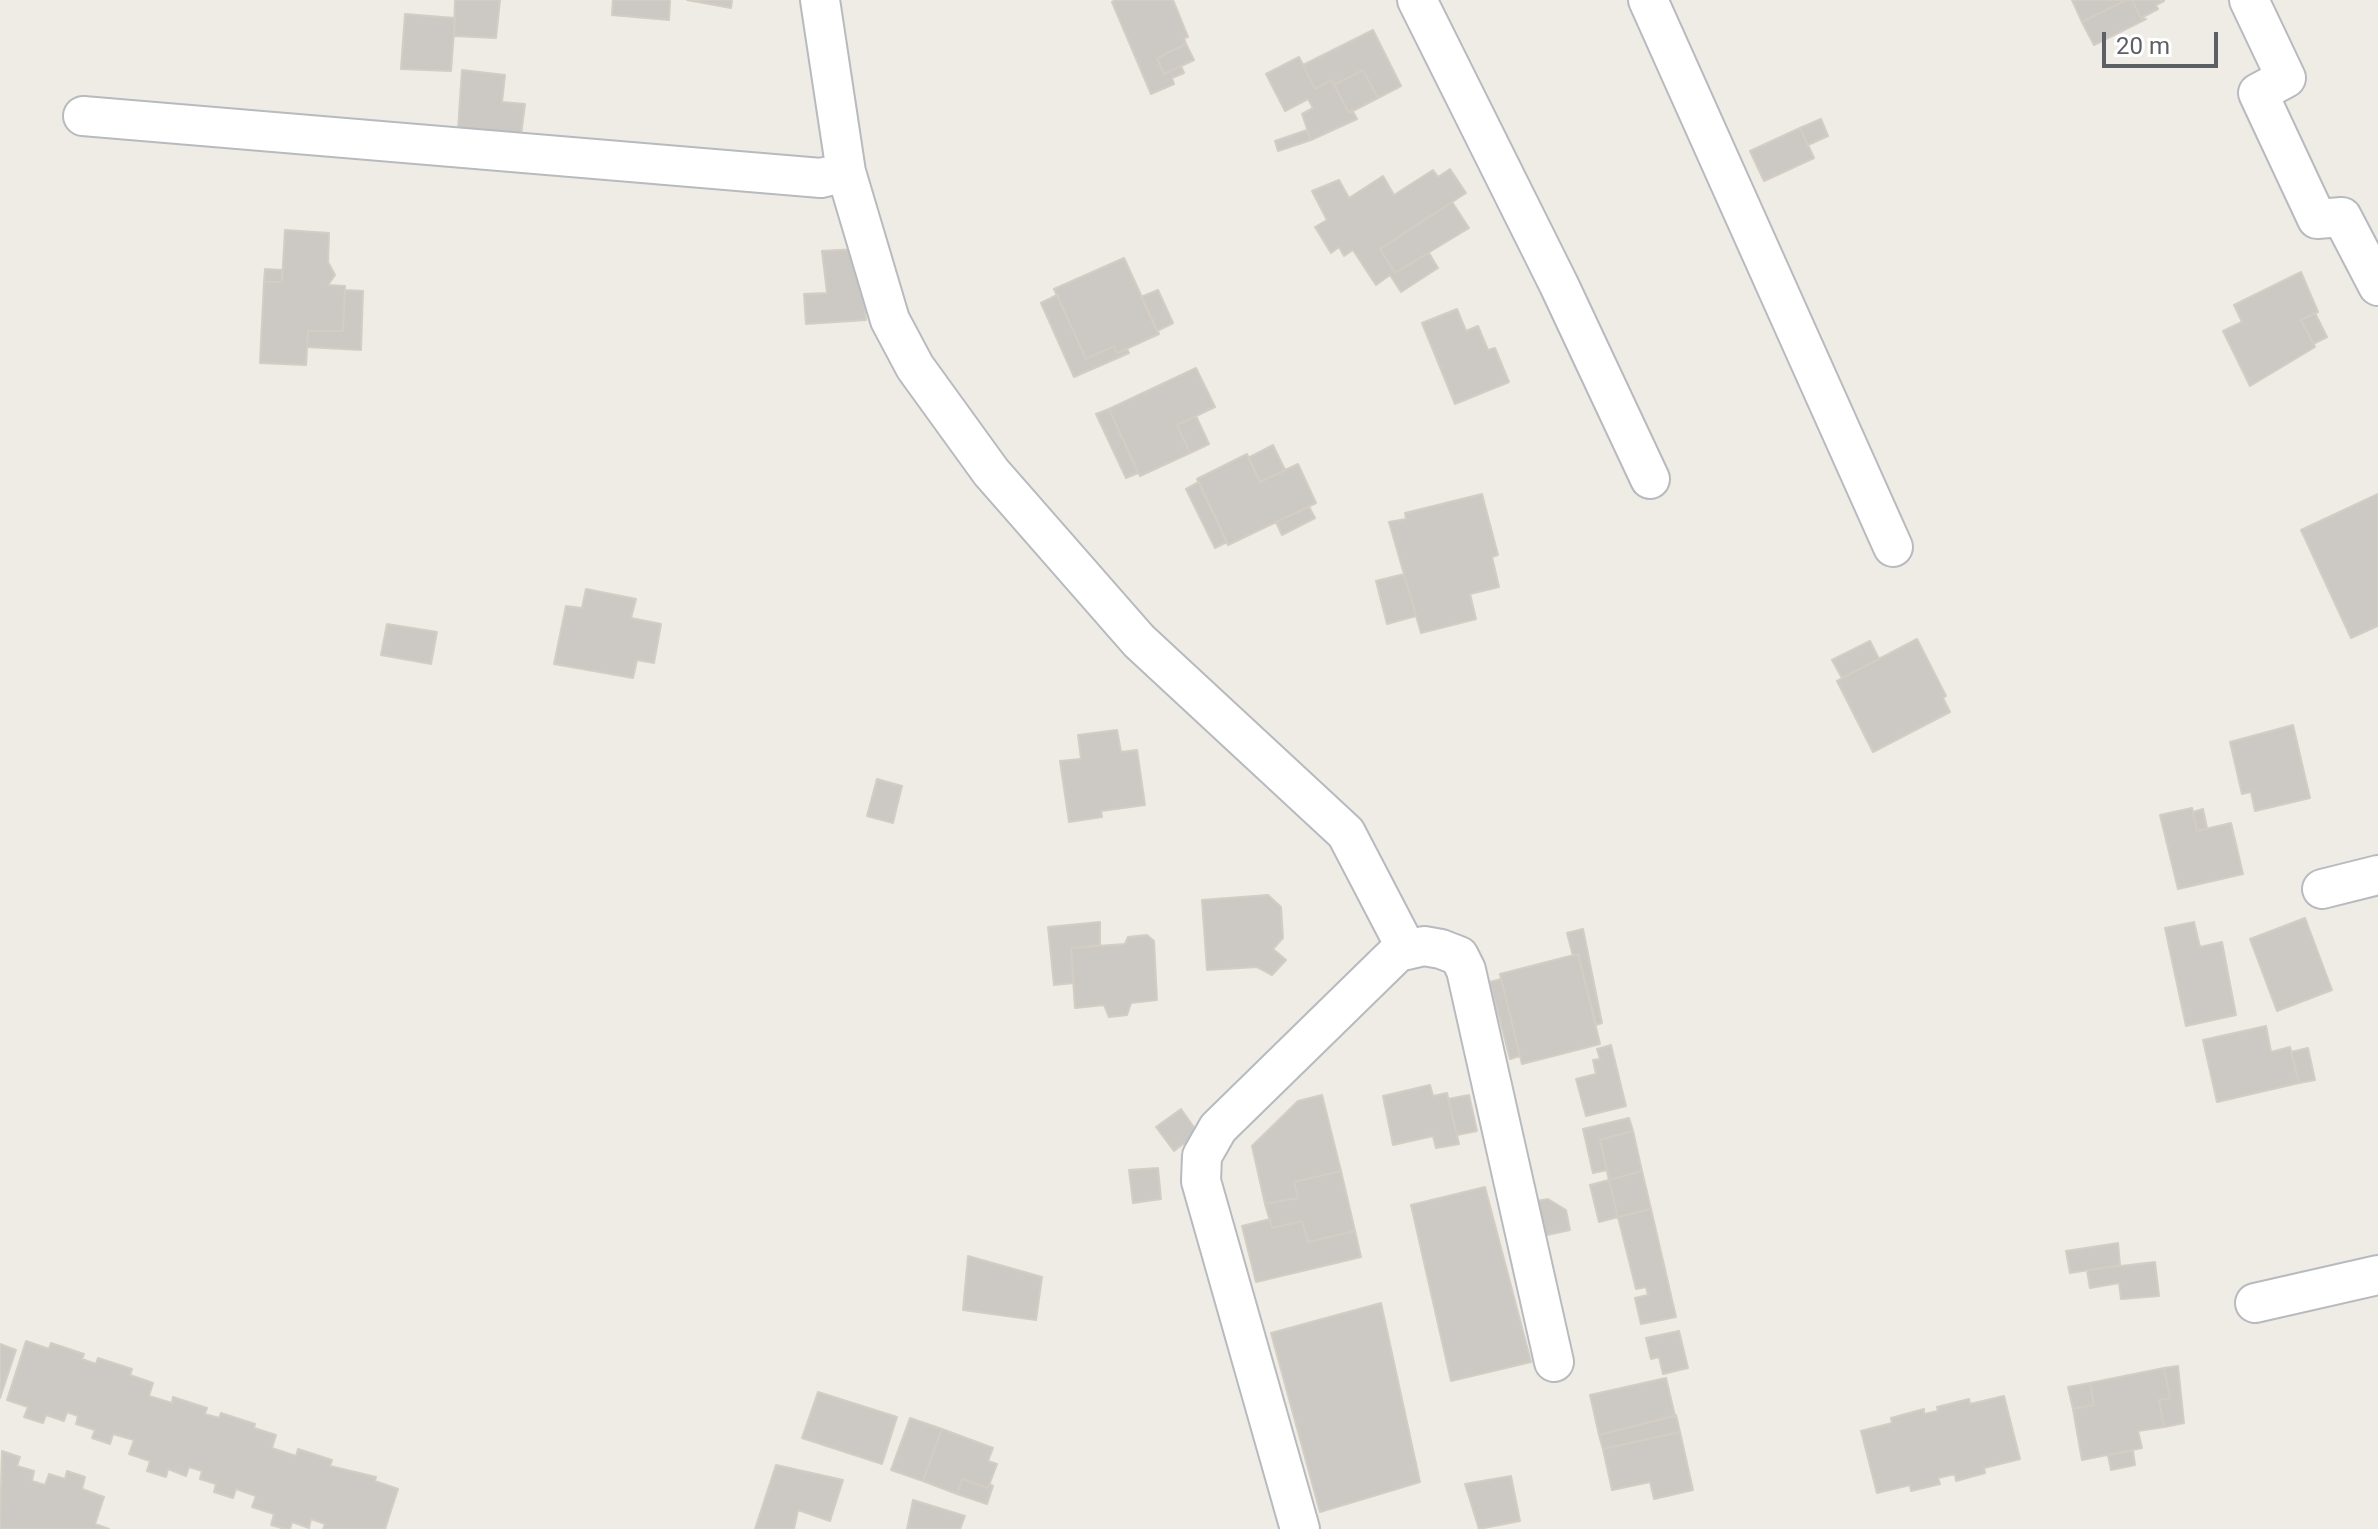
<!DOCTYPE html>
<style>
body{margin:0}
#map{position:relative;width:2378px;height:1529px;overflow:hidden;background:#eeece4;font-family:Roboto,sans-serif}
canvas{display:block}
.scale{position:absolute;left:2102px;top:32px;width:116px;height:36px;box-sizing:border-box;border:4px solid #5c6065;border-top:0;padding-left:10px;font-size:24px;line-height:28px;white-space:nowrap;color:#5c6065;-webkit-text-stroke:6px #fff;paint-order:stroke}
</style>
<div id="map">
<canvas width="2378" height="1529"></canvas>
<div class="scale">20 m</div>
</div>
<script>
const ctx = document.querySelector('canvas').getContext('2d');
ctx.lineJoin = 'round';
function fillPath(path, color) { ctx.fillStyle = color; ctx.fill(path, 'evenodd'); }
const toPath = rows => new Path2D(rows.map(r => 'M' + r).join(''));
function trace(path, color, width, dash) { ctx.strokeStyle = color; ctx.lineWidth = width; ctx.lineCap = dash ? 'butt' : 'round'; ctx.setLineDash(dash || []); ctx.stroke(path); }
const building = toPath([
 [455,0,500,0,496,38,454,36,455,0],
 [613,0,670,0,669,20,612,15,613,0],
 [687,0,732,0,731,8,687,0],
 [1115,0,1173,0,1188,37,1184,38,1186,44,1157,58,1164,74,1181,66,1184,73,1172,78,1174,84,1151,94,1112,2,1115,0],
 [2072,0,2126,0,2082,22,2072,0],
 [2126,0,2132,0,2141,18,2146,19,2094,45,2082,22,2126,0],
 [2132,0,2164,0,2164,1,2156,5,2158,9,2141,18,2132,0],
 [405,14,455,18,451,71,401,69,405,14],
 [1373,30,1401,86,1378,98,1363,70,1334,85,1332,80,1315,89,1303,65,1373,30],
 [1186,44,1194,60,1164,74,1157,58,1186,44],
 [1299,57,1315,89,1332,80,1349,113,1352,110,1357,119,1311,140,1302,114,1313,108,1308,99,1285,111,1266,74,1299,57],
 [462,70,505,75,502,102,525,104,521,135,458,129,462,70],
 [1363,70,1378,98,1349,113,1334,85,1363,70],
 [1821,119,1828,136,1808,145,1800,128,1821,119],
 [1800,128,1814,158,1764,181,1750,151,1800,128],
 [1307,130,1311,140,1278,151,1275,141,1307,130],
 [1450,169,1466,193,1380,249,1395,273,1429,253,1438,268,1401,292,1390,275,1376,285,1353,250,1344,256,1339,247,1331,253,1315,227,1327,220,1312,191,1339,180,1349,198,1383,176,1394,195,1433,170,1438,177,1450,169],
 [1452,202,1469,228,1395,273,1380,249,1452,202],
 [285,230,329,233,328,262,335,275,328,285,345,286,343,331,308,331,306,365,260,363,264,282,282,282,285,230],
 [857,249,866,320,806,324,804,294,827,293,822,251,857,249],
 [1124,258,1159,334,1117,353,1114,346,1086,359,1054,289,1124,258],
 [265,269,282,270,282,282,264,282,265,269],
 [2301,272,2318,312,2301,320,2315,347,2250,386,2223,331,2242,322,2234,305,2301,272],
 [345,290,363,291,361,350,307,347,308,331,343,331,345,290],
 [1158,290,1173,323,1157,331,1141,297,1158,290],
 [1057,295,1086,359,1114,346,1117,353,1127,349,1129,353,1074,377,1041,303,1057,295],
 [1457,309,1466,331,1478,326,1488,350,1495,348,1509,382,1455,404,1422,323,1457,309],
 [2315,313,2327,337,2313,344,2301,320,2315,313],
 [1196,368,1215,407,1177,425,1190,453,1140,476,1109,409,1196,368],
 [1109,409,1138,473,1126,478,1096,414,1109,409],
 [1196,416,1209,444,1190,453,1177,425,1196,416],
 [1273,445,1285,470,1260,482,1248,458,1273,445],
 [1247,454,1260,482,1298,464,1316,503,1228,545,1197,479,1247,454],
 [1199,482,1227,542,1215,548,1186,489,1199,482],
 [1482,494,1498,555,1492,557,1499,587,1470,594,1476,619,1421,633,1389,522,1406,519,1405,513,1482,494],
 [2378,494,2378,626,2351,638,2301,530,2378,494],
 [1309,507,1315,518,1282,535,1276,522,1309,507],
 [1404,574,1416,616,1387,624,1376,581,1404,574],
 [586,589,636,599,631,618,661,624,654,663,637,660,633,678,554,664,566,606,582,608,586,589],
 [387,624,437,632,431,664,381,655,387,624],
 [1917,639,1946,696,1943,698,1950,712,1873,752,1837,681,1917,639],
 [1870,641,1879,659,1842,678,1832,660,1870,641],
 [2293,725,2310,798,2255,811,2251,792,2242,794,2230,742,2293,725],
 [1117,730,1121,752,1137,750,1145,805,1101,811,1102,817,1069,822,1060,761,1081,759,1078,735,1117,730],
 [877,779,902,786,893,823,867,816,877,779],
 [2192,808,2197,831,2231,823,2243,874,2178,889,2160,815,2192,808],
 [2203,809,2207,828,2197,831,2193,812,2203,809],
 [1268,895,1281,907,1283,938,1273,949,1286,960,1272,975,1257,967,1207,970,1202,900,1268,895],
 [2305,918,2332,990,2277,1011,2250,939,2305,918],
 [1100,922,1100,945,1071,948,1074,983,1054,985,1048,927,1100,922],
 [2194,922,2200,947,2222,942,2236,1015,2186,1026,2165,928,2194,922],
 [1583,929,1602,1023,1596,1025,1578,954,1573,956,1567,933,1583,929],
 [1147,935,1154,941,1157,1000,1131,1003,1127,1015,1109,1017,1104,1005,1075,1008,1071,948,1125,944,1128,937,1147,935],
 [1578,954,1600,1044,1522,1064,1500,974,1578,954],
 [1501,979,1520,1056,1510,1059,1490,982,1501,979],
 [2266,1026,2271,1052,2290,1047,2299,1083,2217,1102,2203,1040,2266,1026],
 [1611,1045,1626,1106,1586,1116,1576,1079,1596,1074,1593,1060,1600,1059,1597,1049,1611,1045],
 [2308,1048,2315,1080,2299,1083,2291,1052,2308,1048],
 [1430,1085,1433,1096,1447,1093,1459,1144,1436,1148,1433,1136,1393,1145,1383,1096,1430,1085],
 [1322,1095,1341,1171,1294,1182,1298,1198,1265,1204,1252,1146,1298,1101,1322,1095],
 [1469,1095,1477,1131,1457,1135,1448,1099,1469,1095],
 [1181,1109,1198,1133,1174,1151,1156,1127,1181,1109],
 [1629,1118,1633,1131,1600,1140,1607,1170,1593,1173,1583,1129,1629,1118],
 [1633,1131,1642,1171,1609,1180,1600,1140,1633,1131],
 [1158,1168,1161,1199,1133,1203,1129,1170,1158,1168],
 [1341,1171,1355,1231,1308,1242,1302,1221,1272,1228,1265,1204,1298,1198,1294,1182,1341,1171],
 [1642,1171,1651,1209,1618,1217,1609,1180,1642,1171],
 [1609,1180,1618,1217,1599,1222,1590,1185,1609,1180],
 [1485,1187,1531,1362,1451,1381,1411,1205,1485,1187],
 [1548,1199,1566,1210,1570,1230,1533,1238,1526,1203,1548,1199],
 [1651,1209,1676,1317,1641,1324,1635,1298,1648,1295,1646,1287,1636,1289,1618,1217,1651,1209],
 [1270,1219,1272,1228,1302,1221,1308,1242,1355,1231,1361,1257,1256,1282,1242,1226,1270,1219],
 [2118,1243,2120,1265,2070,1273,2066,1251,2118,1243],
 [968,1256,1042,1277,1036,1320,963,1310,968,1256],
 [2155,1262,2159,1296,2121,1299,2119,1283,2090,1288,2087,1270,2155,1262],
 [1381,1303,1420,1482,1320,1512,1271,1333,1381,1303],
 [1679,1331,1688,1368,1663,1374,1659,1357,1651,1359,1646,1338,1679,1331],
 [26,1341,49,1349,51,1343,84,1354,82,1359,96,1364,98,1358,132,1369,130,1375,153,1383,149,1396,172,1403,173,1397,207,1408,205,1414,219,1418,221,1413,255,1424,254,1428,276,1435,272,1448,296,1456,298,1449,332,1460,330,1466,376,1477,375,1481,398,1489,385,1529,323,1529,325,1524,311,1519,309,1528,292,1522,290,1529,285,1529,271,1525,274,1514,252,1507,256,1496,236,1489,233,1498,214,1492,216,1484,200,1479,202,1471,189,1467,186,1476,168,1469,166,1477,147,1471,150,1461,129,1454,134,1440,113,1434,110,1444,92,1438,95,1430,76,1424,78,1416,67,1412,64,1421,46,1415,43,1423,24,1417,28,1407,7,1400,26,1341],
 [0,1344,16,1350,0,1398,0,1344],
 [2178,1366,2184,1423,2164,1427,2159,1400,2170,1398,2164,1368,2178,1366],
 [2164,1368,2170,1398,2159,1400,2164,1427,2138,1431,2142,1448,2082,1460,2073,1409,2094,1405,2090,1383,2164,1368],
 [1666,1378,1675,1416,1599,1435,1590,1395,1666,1378],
 [2090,1383,2094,1405,2073,1409,2068,1387,2090,1383],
 [818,1392,897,1417,882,1464,802,1438,818,1392],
 [2004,1396,2020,1459,1984,1468,1985,1473,1956,1481,1955,1474,1938,1478,1940,1484,1911,1491,1910,1485,1877,1493,1861,1431,1892,1423,1891,1418,1924,1409,1924,1414,1938,1411,1937,1407,1969,1399,1970,1404,2004,1396],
 [1676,1415,1680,1432,1603,1449,1599,1435,1676,1415],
 [910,1418,942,1429,923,1481,891,1470,910,1418],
 [942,1429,993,1448,988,1461,997,1464,988,1488,962,1479,957,1494,923,1481,942,1429],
 [1680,1432,1693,1490,1654,1499,1650,1482,1612,1490,1603,1449,1680,1432],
 [2,1451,20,1457,17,1466,34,1471,32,1481,45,1485,49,1474,65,1479,67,1471,85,1477,82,1489,104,1497,95,1524,109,1529,0,1529,2,1451],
 [2133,1451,2135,1465,2111,1470,2108,1455,2133,1451],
 [776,1465,843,1480,830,1521,798,1510,794,1529,755,1529,776,1465],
 [1511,1476,1520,1521,1479,1529,1465,1484,1511,1476],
 [962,1479,988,1488,989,1484,993,1486,987,1504,957,1494,962,1479],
 [913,1500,965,1516,960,1529,907,1529,913,1500]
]);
fillPath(building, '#ccc8c4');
trace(building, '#d3cdc3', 2);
const street = toPath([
 [820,0,846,172,890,320,915,367,991,472,1139,641,1346,833,1407,950],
 [1417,0,1559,285,1650,479],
 [1648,0,1893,547],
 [2249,0,2286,78,2258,93,2317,219,2342,217,2378,286],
 [83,116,821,178,846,172],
 [2322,889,2378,875],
 [2255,1303,2378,1275],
 [1300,1529,1201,1181,1202,1156,1218,1128,1398,952,1424,946,1441,949,1459,956,1466,970,1554,1362]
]);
trace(street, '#b7babe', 42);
trace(street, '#fff', 38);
</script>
